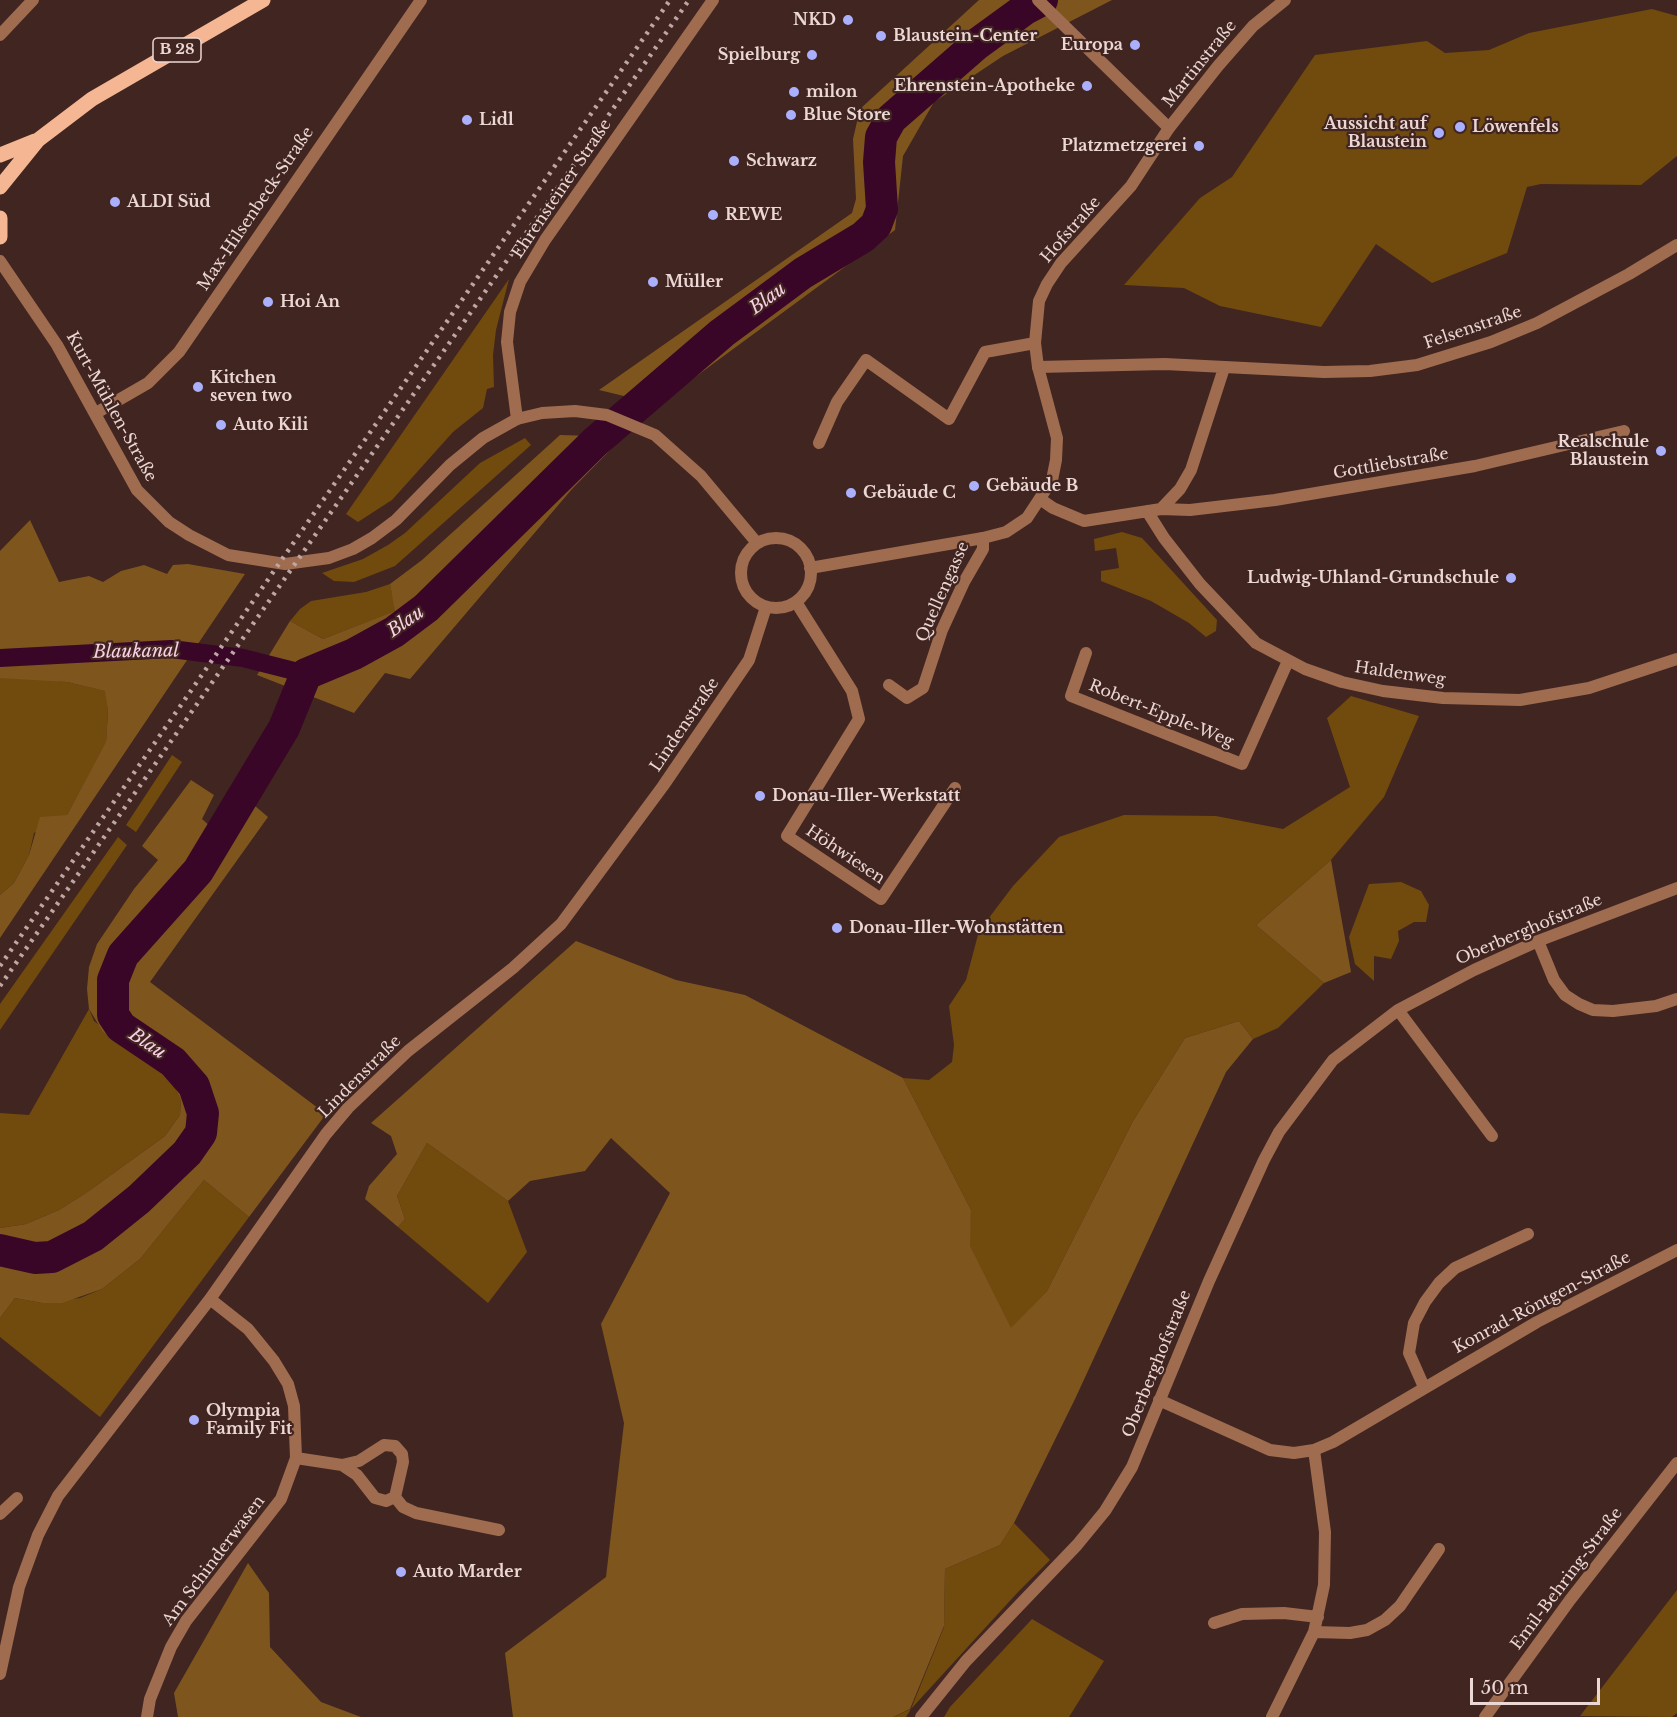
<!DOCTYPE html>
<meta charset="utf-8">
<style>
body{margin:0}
#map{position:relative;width:1677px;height:1717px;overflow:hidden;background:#412521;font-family:"Libre Baskerville",serif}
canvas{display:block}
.scale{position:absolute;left:1470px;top:1678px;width:130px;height:27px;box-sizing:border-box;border:3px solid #ebd7d4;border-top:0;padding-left:8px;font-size:18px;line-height:21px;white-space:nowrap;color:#ebd7d4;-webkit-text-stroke:4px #412521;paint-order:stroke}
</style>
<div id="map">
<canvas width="1677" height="1717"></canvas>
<div class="scale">50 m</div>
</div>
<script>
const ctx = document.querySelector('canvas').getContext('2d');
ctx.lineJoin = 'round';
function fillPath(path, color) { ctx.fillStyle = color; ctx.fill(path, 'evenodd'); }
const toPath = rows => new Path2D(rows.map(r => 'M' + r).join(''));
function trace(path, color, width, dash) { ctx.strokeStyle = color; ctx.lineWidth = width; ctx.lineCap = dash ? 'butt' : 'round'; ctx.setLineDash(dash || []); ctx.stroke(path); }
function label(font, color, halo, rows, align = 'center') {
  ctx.font = font + ' "Libre Baskerville",serif'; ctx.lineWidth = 4.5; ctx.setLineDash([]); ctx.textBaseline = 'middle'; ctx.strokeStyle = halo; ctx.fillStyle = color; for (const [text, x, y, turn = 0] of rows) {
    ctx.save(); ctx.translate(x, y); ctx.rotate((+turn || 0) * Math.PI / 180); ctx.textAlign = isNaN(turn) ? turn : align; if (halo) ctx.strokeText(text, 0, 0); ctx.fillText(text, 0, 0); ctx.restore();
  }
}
fillPath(toPath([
 [1652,9,1677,16,1677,156,1641,185,1541,184,1527,187,1507,253,1432,283,1376,244,1321,327,1220,306,1184,288,1124,285,1200,198,1232,177,1315,55,1427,41,1445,53,1489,50,1529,33],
 [509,279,496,330,493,355,494,387,487,389,483,408,453,432,392,500,358,522,346,514],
 [525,438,531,445,395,566,354,582,334,581,322,573,363,559,388,545,405,533,480,463],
 [1122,532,1142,538,1217,620,1216,631,1206,637,1189,623,1151,601,1101,581,1101,571,1119,568,1116,548,1095,551,1094,539],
 [390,584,396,611,323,639,290,621,300,609,311,601,366,592],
 [17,677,67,682,106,691,108,711,106,743,67,815,34,833,29,855,14,883,0,895,0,678],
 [1351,696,1419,716,1384,797,1331,860,1256,925,1324,983,1278,1028,1253,1039,1239,1021,1185,1038,1133,1121,1047,1291,1011,1329,969,1246,971,1210,903,1078,929,1080,952,1062,954,1045,949,1006,966,980,979,931,1013,886,1059,837,1124,815,1216,816,1283,829,1350,787,1327,718],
 [172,755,182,762,136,832,126,825],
 [118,837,127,845,0,1030,0,1004],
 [1401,882,1421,891,1429,905,1426,922,1414,922,1398,931,1399,941,1391,959,1374,956,1374,981,1355,964,1349,937,1369,884],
 [89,1009,94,1021,170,1079,181,1100,180,1115,165,1136,86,1193,59,1210,26,1224,0,1228,0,1113,29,1115],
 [427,1143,508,1201,527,1252,488,1303,398,1227,405,1219,397,1196],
 [204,1180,249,1217,100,1417,0,1337,0,1318,15,1298,42,1303,80,1298,102,1289,140,1259],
 [1014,1523,1050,1560,1018,1592,911,1709,906,1717,893,1717,911,1709,944,1627,945,1569,1000,1545],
 [1677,1590,1677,1713,1672,1717,1580,1716],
 [1032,1619,1104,1661,1069,1717,944,1717,950,1707]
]), '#714a0e');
fillPath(toPath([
 [979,0,1112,0,1003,56,934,102,903,156,895,230,653,408,628,397,599,390,852,213,856,199,853,139,860,109],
 [560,435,623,437,572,489,410,679,385,673,354,713,257,675,290,621,323,639,395,611,390,584,422,560],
 [30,520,59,582,89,576,103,582,121,571,144,565,167,574,173,565,188,564,245,574,0,938,0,895,14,883,29,855,40,817,67,815,106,742,108,711,105,691,67,682,0,678,0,551],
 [191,780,214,795,202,819,212,828,235,789,268,817,150,982,326,1114,249,1217,204,1180,140,1259,102,1289,62,1303,42,1303,15,1298,0,1318,0,1228,26,1224,59,1210,86,1193,165,1136,180,1115,181,1100,170,1079,158,1067,103,1032,89,1009,87,989,89,967,97,944,134,889,158,860,142,846],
 [1331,860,1351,972,1324,983,1256,925],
 [576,941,676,980,745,995,903,1078,971,1210,970,1246,1011,1328,1047,1291,1133,1121,1185,1038,1239,1021,1253,1039,1226,1072,1075,1399,1014,1523,1000,1545,945,1569,944,1626,910,1709,893,1717,513,1717,505,1653,606,1577,624,1423,601,1324,670,1193,611,1138,585,1171,530,1181,508,1201,427,1143,397,1196,405,1219,398,1227,365,1199,369,1186,397,1154,391,1136,371,1123],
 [248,1563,269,1593,270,1647,321,1702,361,1717,178,1717,174,1693]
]), '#7e561d');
trace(toPath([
 [0,658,171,649,243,658,306,674]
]), '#390628', 18);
trace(toPath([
 [0,1250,35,1258,52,1257,93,1236,139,1199,187,1153,201,1133,203,1113,194,1086,173,1062,121,1027,113,1015,113,980,123,955,198,871,284,728,306,674,354,654,394,632,426,608,595,442,722,333,803,273,863,237,876,225,882,209,879,162,881,137,891,119,977,44,1025,9,1042,0]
]), '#390628', 32);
trace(toPath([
 [1038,0,1169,128],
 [0,35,33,0],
 [1038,367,1165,364,1324,372,1370,371,1417,365,1491,342,1537,323,1629,274,1677,245],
 [96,413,148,383,179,352,421,0],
 [517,419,507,342,510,312,520,282,545,240,713,0],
 [819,443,837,402,866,360,949,419,985,352,1035,343],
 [1040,499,1053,508,1084,521,1161,509,1190,510,1275,500,1475,466,1624,431],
 [1161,509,1180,489,1191,470,1224,368],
 [1147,511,1164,538,1200,584,1256,643,1305,669,1342,682,1383,691,1443,698,1520,700,1589,688,1677,659],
 [796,602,852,691,859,719,787,836,881,899,955,788],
 [1086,653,1071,696,1242,764,1288,661],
 [889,685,907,698,923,688,942,630,964,582,983,549,983,538],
 [1538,941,1554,980,1565,995,1579,1004,1593,1010,1613,1011,1656,1006,1677,999],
 [1398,1010,1492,1136],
 [1424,1387,1409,1353,1414,1323,1425,1302,1439,1283,1455,1268,1528,1234],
 [1159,1400,1270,1450,1294,1453,1314,1450,1333,1442,1537,1322,1677,1250],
 [296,1458,342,1465,357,1475,375,1498,386,1501,395,1497,403,1462,402,1454,395,1446,384,1445,359,1461,342,1465],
 [395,1497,403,1507,416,1513,499,1530],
 [0,1514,17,1498],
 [1214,1623,1242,1614,1284,1613,1318,1617],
 [1314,1632,1350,1633,1367,1630,1385,1620,1400,1606,1439,1549],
 [921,1717,966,1661,1077,1545,1105,1511,1132,1467,1209,1281,1264,1160,1279,1132,1333,1060,1398,1010,1474,970,1538,941,1677,888],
 [1272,1717,1314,1632,1324,1585,1325,1532,1314,1450],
 [1485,1717,1570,1600,1677,1463]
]), '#9f6c50', 12);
trace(toPath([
 [0,261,57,345,137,490,169,522,189,535,228,555,285,564,329,558,353,549,372,538,396,520,450,465,483,438,517,419,542,413,575,411,607,415,655,435,701,476,757,543],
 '741 573a35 35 0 1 1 70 0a35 35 0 1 1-70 0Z',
 [810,568,983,538,1006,532,1027,518,1052,480,1056,460,1057,438,1038,367,1035,343,1039,301,1047,284,1061,263,1131,186,1169,128,1218,66,1253,26,1285,0],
 [0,1674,19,1587,38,1535,58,1496,210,1299,326,1134,348,1108,408,1051,513,968,561,924,663,786,749,660,766,607],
 [147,1717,150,1699,171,1647,186,1621,281,1499,296,1458,294,1406,288,1384,274,1361,248,1329,210,1299]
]), '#9f6c50', 12);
trace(toPath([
 [0,155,35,141],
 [0,187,38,140,92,99,263,0],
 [0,218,0,237]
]), '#f5b693', 15);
trace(toPath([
 [0,966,670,0],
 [0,986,689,0]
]), '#bda6a3', 4.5, [3, 6]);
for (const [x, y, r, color] of [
 [848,20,6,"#aab0fb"],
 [881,36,6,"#aab0fb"],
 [1135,45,6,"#aab0fb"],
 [812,55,6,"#aab0fb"],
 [1087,86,6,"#aab0fb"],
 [794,92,6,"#aab0fb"],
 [791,115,6,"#aab0fb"],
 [467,120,6,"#aab0fb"],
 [1460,127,6,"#aab0fb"],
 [1439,133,6,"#aab0fb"],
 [1199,146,6,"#aab0fb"],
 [734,161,6,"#aab0fb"],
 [115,202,6,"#aab0fb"],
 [713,215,6,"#aab0fb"],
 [653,282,6,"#aab0fb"],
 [268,302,6,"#aab0fb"],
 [198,387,6,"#aab0fb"],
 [221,425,6,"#aab0fb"],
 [1661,451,6,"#aab0fb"],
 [974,486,6,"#aab0fb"],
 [851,493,6,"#aab0fb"],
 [1511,578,6,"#aab0fb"],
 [760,796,6,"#aab0fb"],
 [837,928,6,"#aab0fb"],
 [194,1420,6,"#aab0fb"],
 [401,1572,6,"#aab0fb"]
]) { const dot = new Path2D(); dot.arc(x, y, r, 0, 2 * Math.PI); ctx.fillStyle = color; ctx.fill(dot); trace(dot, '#412521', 2); }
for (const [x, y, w] of [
 [177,50,48]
]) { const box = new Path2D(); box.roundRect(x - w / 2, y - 12, w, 24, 4.5); ctx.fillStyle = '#412521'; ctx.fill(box); trace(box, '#ebd7d4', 1.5); }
label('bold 15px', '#ebd7d4', null, [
 ["B 28",177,50]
]);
label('bold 16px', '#ebd7d4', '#412521', [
 ["NKD",836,20,"right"],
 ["Blaustein-Center",893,36],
 ["Europa",1123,45,"right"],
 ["Spielburg",800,55,"right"],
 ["Ehrenstein-Apotheke",1075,86,"right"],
 ["milon",806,92],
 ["Blue Store",803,115],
 ["Lidl",479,120],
 ["Aussicht auf",1427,124,"right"],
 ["Blaustein",1427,142,"right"],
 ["Löwenfels",1472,127],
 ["Platzmetzgerei",1187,146,"right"],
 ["Schwarz",746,161],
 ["ALDI Süd",127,202],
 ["REWE",725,215],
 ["Müller",665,282],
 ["Hoi An",280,302],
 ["Kitchen",210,378],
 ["seven two",210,396],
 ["Auto Kili",233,425],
 ["Realschule",1649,442,"right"],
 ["Blaustein",1649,460,"right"],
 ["Gebäude B",986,486],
 ["Gebäude C",863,493],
 ["Ludwig-Uhland-Grundschule",1499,578,"right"],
 ["Donau-Iller-Werkstatt",772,796],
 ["Donau-Iller-Wohnstätten",849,928],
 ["Olympia",206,1411],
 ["Family Fit",206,1429],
 ["Auto Marder",413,1572]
], 'left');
label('16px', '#ebd7d4', '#412521', [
 ["Martinstraße",1200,64,-51],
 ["Ehrensteiner Straße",562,189,-56],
 ["Max-Hilsenbeck-Straße",256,209,-56],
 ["Hofstraße",1071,230,-49],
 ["Felsenstraße",1473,328,-19],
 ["Kurt-Mühlen-Straße",111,407,61],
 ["Gottliebstraße",1391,464,-10],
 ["Quellengasse",943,592,-66],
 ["Haldenweg",1400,674,8],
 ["Robert-Epple-Weg",1161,714,22],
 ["Lindenstraße",685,725,-56],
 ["Höhwiesen",845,855,34],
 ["Oberberghofstraße",1529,930,-23],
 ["Lindenstraße",360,1077,-45],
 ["Konrad-Röntgen-Straße",1542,1303,-28],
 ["Oberberghofstraße",1157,1364,-68],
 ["Am Schinderwasen",214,1561,-53],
 ["Emil-Behring-Straße",1567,1579,-53]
]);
label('italic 18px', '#fbd0e7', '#412521', [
 ["Blau",768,299,-36],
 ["Blau",406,622,-35],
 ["Blaukanal",136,652,-1],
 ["Blau",147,1044,34]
]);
</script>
